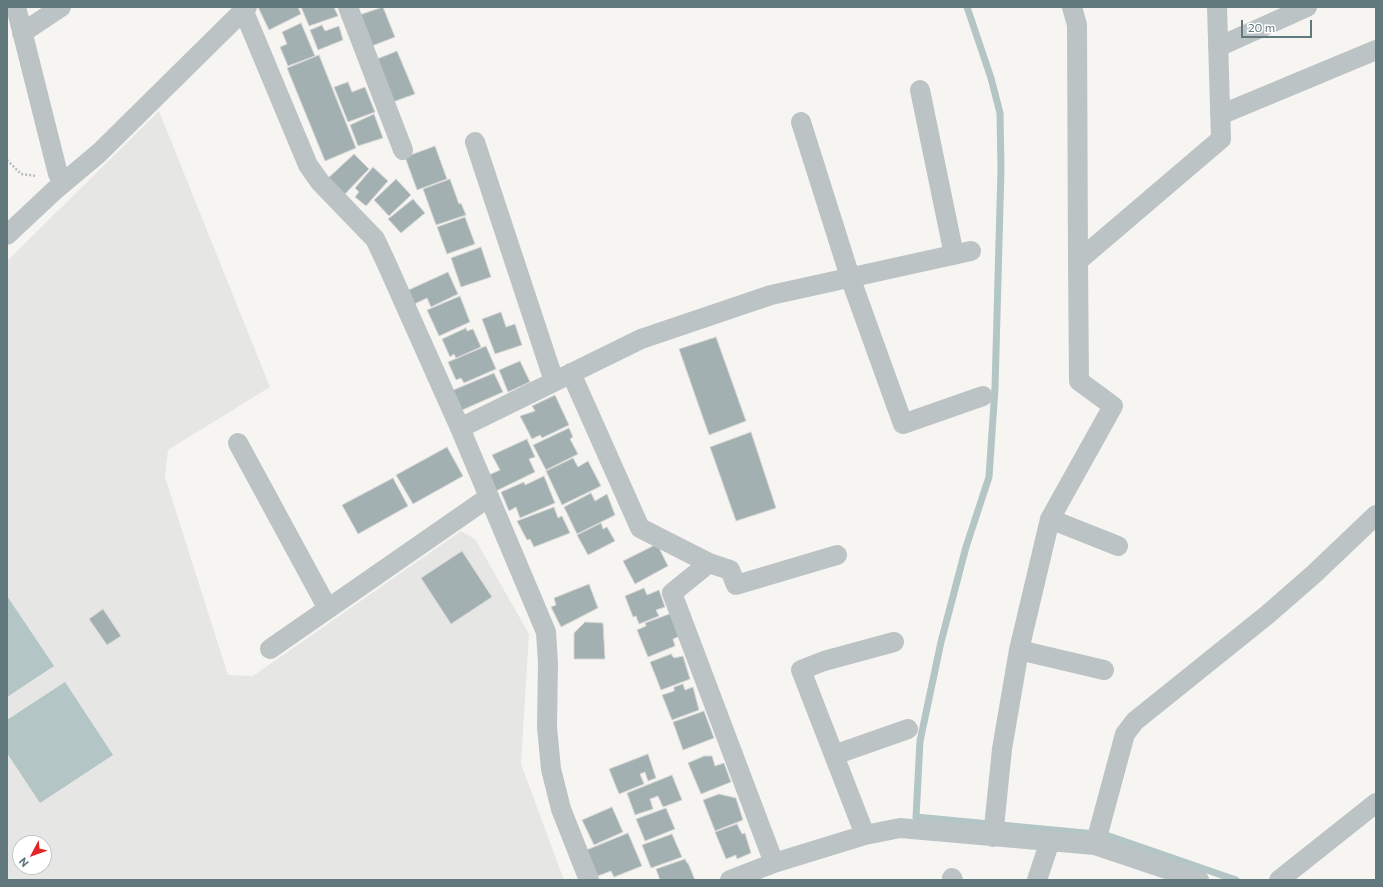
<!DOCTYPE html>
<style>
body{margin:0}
#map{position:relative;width:1383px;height:887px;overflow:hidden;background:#f6f5f2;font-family:Commissioner,sans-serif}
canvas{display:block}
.frame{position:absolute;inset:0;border:8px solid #61787d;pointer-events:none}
.north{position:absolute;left:12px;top:835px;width:40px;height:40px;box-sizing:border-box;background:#fff;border:1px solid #c0c9cb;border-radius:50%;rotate:229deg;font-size:11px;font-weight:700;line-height:16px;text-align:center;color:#61787d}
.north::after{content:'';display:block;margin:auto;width:14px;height:18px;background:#e32528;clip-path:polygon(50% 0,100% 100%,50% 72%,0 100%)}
.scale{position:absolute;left:1241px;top:20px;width:71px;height:18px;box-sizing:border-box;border:2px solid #61787d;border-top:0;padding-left:5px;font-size:12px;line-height:14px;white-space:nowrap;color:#61787d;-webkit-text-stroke:3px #fff;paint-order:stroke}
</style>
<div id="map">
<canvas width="1383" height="887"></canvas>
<div class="frame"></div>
<div class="north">N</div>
<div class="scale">20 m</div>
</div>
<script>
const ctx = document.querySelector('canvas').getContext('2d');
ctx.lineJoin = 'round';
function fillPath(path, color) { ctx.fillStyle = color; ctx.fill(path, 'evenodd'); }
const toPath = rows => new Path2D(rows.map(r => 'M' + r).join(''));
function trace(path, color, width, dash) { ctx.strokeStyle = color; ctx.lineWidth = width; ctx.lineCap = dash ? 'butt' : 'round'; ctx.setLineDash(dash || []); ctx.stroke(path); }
fillPath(toPath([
 [159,111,270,387,168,450,165,477,228,675,253,676,461,531,475,539,529,634,521,764,564,880,7,880,7,261],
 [20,843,44,843,44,867,20,867]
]), '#e6e7e5');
fillPath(toPath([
 [7,596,54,666,7,697],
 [65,682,113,755,40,803,7,753,7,720]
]), '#b3c5c5');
trace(toPath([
 [967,7,991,78,1000,113,1001,169,995,388,989,477,966,547,941,642,920,741,916,817,1106,835,1236,880]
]), '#b3c5c5', 7);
const building = toPath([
 [258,7,298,7,301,14,269,30,258,7],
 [301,7,334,7,338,16,309,26,301,7],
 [383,7,395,37,372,46,356,16,383,7],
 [301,23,315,56,288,66,280,47,287,44,282,32,301,23],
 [322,25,325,31,339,26,343,40,318,50,310,30,322,25],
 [397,51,415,94,390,103,372,61,397,51],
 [319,55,356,148,325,161,287,68,319,55],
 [348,82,352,92,365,87,375,112,348,122,334,87,348,82],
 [374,114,383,138,358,146,350,125,374,114],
 [435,146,447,179,417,190,405,157,435,146],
 [354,154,369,169,342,197,325,181,354,154],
 [373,167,388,181,366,206,355,197,359,192,355,188,373,167],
 [396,179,411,195,389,216,374,200,396,179],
 [450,179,459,204,461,203,466,215,436,225,423,189,450,179],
 [413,199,425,213,401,233,388,219,413,199],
 [465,217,475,244,447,254,437,227,465,217],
 [481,247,491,277,461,287,451,258,481,247],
 [448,272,458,294,431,307,427,298,408,307,402,293,448,272],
 [460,296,470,322,439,336,427,310,460,296],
 [501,312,506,327,515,324,522,345,495,354,482,319,501,312],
 [466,328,467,331,473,329,481,347,456,358,454,354,450,357,442,339,466,328],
 [716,337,746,421,709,435,679,349,716,337],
 [486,346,496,369,464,383,461,378,456,380,448,362,486,346],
 [520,361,530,382,508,392,499,370,520,361],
 [494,373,503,392,460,411,451,391,494,373],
 [555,395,569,425,542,438,540,435,532,439,520,416,535,411,532,406,555,395],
 [569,428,573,437,570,439,578,454,546,470,533,445,569,428],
 [751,432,776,508,736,521,710,447,751,432],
 [527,439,535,457,529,459,535,472,496,491,489,475,500,470,492,455,527,439],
 [447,447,463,476,413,504,396,475,447,447],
 [573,458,578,467,588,461,601,486,562,505,546,471,573,458],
 [544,476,555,503,520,518,516,507,509,511,501,492,524,482,525,485,544,476],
 [393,478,408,506,358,534,342,505,393,478],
 [591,493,595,501,607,494,615,515,577,534,564,507,591,493],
 [554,507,558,518,562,516,570,533,534,547,530,539,527,540,517,521,554,507],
 [601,523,603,529,607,527,615,541,588,555,577,535,601,523],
 [657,544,668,566,635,584,623,561,657,544],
 [462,551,492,597,451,624,421,578,462,551],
 [589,584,598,608,561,627,551,607,556,605,554,598,589,584],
 [644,588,647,595,659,590,665,607,656,610,659,616,639,624,636,616,633,617,625,596,644,588],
 [103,609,121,636,107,645,89,619,103,609],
 [672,613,680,636,673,639,675,646,648,657,637,630,646,626,645,623,672,613],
 [585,622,603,623,605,659,574,659,574,633,585,622],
 [671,654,674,658,683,656,690,679,661,690,650,662,671,654],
 [683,684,685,690,693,687,699,710,672,720,662,695,674,691,674,687,683,684],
 [704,711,714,738,683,750,673,722,704,711],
 [648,754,656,778,648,781,645,772,640,774,644,784,619,794,609,769,648,754],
 [704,756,712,756,715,766,724,763,731,782,701,794,688,763,704,756],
 [672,775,682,800,663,807,658,796,650,799,653,809,635,815,627,793,672,775],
 [719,794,736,798,743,820,715,831,703,800,719,794],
 [612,807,623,832,594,845,582,820,612,807],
 [666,808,675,829,645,841,636,819,666,808],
 [737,824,742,834,745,833,751,853,737,859,736,855,726,859,715,832,737,824],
 [628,833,642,866,614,877,611,871,595,877,584,851,628,833],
 [672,834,682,857,651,868,642,845,672,834],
 [685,859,687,863,688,863,695,880,660,880,656,869,685,859]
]);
fillPath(building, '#a3b0b2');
trace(building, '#d7d6d5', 1);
trace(toPath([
 [7,160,21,174,36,176]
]), '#b9bdbe', 2.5, [2, 2]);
trace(toPath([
 [16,7,58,174],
 [242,7,308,165,320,182,375,239,385,260,460,428,546,632,548,663,547,727,551,769,561,809,589,880],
 [348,7,403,150],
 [1072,7,1077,25,1078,261,1221,139,1217,7],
 [22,33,61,7],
 [1218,47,1307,7],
 [920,90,954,255],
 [1220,115,1376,50],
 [801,122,850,277,903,424,983,396],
 [475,142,554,381],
 [7,235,55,190,99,153,247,7],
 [571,373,640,528,709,563],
 [460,428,641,339,771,295,971,251],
 [238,443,328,609],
 [1050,519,1118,546],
 [270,649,489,497],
 [1019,650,1104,670],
 [834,755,908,729],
 [865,835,801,670,824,661,894,642],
 [993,837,1002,749,1019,650,1050,519,1113,406,1079,381,1078,261],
 [1095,845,1125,734,1135,721,1267,615,1314,574,1376,515],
 [774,863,672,593,709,563,730,570,736,585,837,555],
 [952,878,953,880],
 [730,880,774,863,865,835,900,828,1095,845,1199,880],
 [1037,880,1050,841],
 [1279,880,1376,803]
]), '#bcc3c5', 20);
</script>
